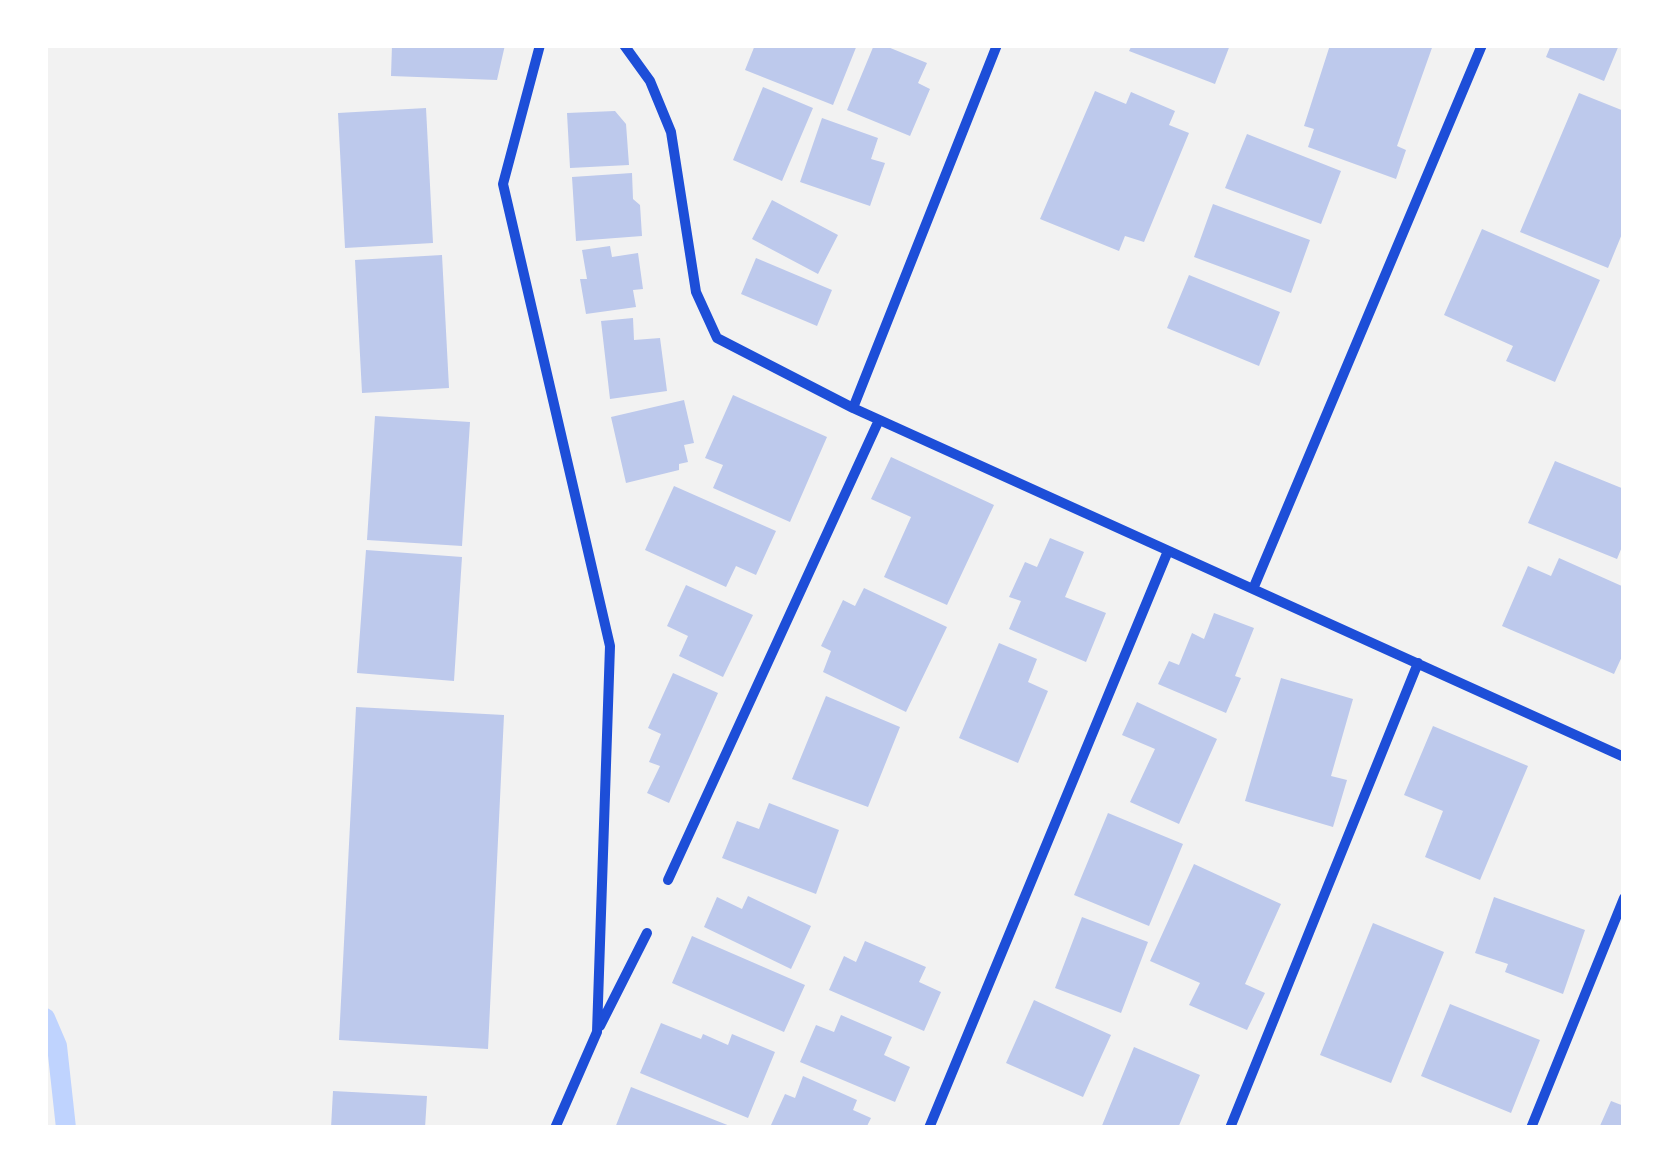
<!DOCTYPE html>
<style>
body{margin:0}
#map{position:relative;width:1669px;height:1173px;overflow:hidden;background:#f2f2f2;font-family:"Alegreya Sans",sans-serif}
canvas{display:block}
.frame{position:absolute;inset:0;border:48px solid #fff;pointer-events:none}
</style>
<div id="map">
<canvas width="1669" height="1173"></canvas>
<div class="frame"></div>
</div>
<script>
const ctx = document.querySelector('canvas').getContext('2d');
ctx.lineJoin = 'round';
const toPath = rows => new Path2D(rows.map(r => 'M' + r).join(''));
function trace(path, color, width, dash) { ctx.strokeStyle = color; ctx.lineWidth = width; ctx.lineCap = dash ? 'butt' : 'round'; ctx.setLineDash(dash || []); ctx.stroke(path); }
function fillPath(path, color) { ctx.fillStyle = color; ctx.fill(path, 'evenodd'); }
trace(toPath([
 [45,1018,57,1046,66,1128]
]), '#bfd3fe', 20);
fillPath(toPath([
 [392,45,505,45,497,80,391,76],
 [755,45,857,45,833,105,745,70],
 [874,45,883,45,927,63,918,83,930,89,910,136,847,110],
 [1132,45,1230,45,1215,84,1129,51],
 [1330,45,1433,45,1397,146,1406,150,1396,179,1308,147,1314,129,1304,126],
 [1551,45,1619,45,1604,81,1546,57],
 [763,87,813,108,782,181,733,160],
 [1095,91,1126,104,1131,92,1175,111,1169,125,1189,133,1144,242,1125,236,1119,251,1040,219],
 [1579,93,1624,111,1624,229,1608,268,1520,232],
 [426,108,433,243,345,248,338,113],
 [615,111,626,124,629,165,570,168,567,113],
 [822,118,878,138,871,159,885,163,870,206,800,182],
 [1247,134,1341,171,1321,224,1225,188],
 [632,173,633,199,640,205,642,236,576,241,572,177],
 [772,200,838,235,818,274,752,239],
 [1213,204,1310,240,1291,293,1194,257],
 [1482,229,1600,280,1555,382,1506,361,1513,346,1444,315],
 [610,246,612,257,638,253,643,289,633,290,636,307,586,314,580,279,587,279,582,250],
 [442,255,449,388,362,393,355,260],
 [756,258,832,290,817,326,741,294],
 [1189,275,1280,312,1259,366,1167,328],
 [633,318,634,340,660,338,667,391,610,399,601,321],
 [733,395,827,437,790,522,713,488,723,465,705,458],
 [684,400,694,443,684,445,688,462,679,464,679,470,626,483,611,417],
 [375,416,470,422,462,546,367,540],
 [891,457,994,505,947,605,884,577,911,517,871,499],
 [1555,461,1624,489,1624,542,1617,559,1528,523],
 [674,486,776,531,756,575,736,566,726,587,645,550],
 [1050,538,1084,552,1065,597,1106,613,1086,662,1009,629,1021,601,1009,597,1025,562,1037,567],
 [366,550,462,557,454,681,357,673],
 [1559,558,1624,587,1624,652,1614,674,1502,626,1528,566,1551,576],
 [686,585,753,615,723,677,679,656,688,636,667,626],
 [864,588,947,627,906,712,823,672,831,651,821,646,843,600,855,606],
 [1214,613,1254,628,1235,676,1241,678,1226,713,1158,684,1169,661,1179,665,1192,633,1204,639],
 [999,643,1037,659,1028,682,1048,691,1018,763,959,738],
 [673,673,718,693,669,803,647,793,660,766,649,762,661,734,648,728],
 [1281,678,1353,699,1331,776,1347,780,1333,827,1245,801],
 [826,696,900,727,868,807,792,779],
 [1137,702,1217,739,1179,824,1130,802,1155,749,1122,735],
 [356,707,504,715,488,1049,339,1040],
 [1433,726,1528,766,1480,880,1425,857,1443,811,1404,795],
 [769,803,839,830,816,894,722,858,737,821,759,829],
 [1108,813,1183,844,1149,926,1074,895],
 [1194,864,1281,904,1245,984,1265,993,1247,1030,1189,1005,1200,983,1150,961],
 [748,896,811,926,791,969,704,927,717,897,742,909],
 [1494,897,1585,930,1563,994,1505,972,1508,964,1475,953],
 [1082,917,1148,942,1121,1013,1055,988],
 [1373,923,1444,952,1391,1083,1320,1055],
 [692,936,805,985,784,1032,672,983],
 [865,941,926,967,919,982,941,992,924,1031,829,990,844,956,856,962],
 [1034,1000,1111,1035,1083,1097,1006,1063],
 [1450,1004,1540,1040,1511,1113,1421,1076],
 [841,1015,892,1037,884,1055,910,1067,895,1102,800,1062,816,1025,834,1032],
 [661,1023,701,1039,703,1034,728,1045,732,1034,775,1052,748,1118,640,1073],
 [1134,1047,1200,1075,1178,1128,1101,1128],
 [803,1076,857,1100,853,1110,871,1118,866,1128,778,1128,771,1125,785,1094,795,1098],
 [631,1087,735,1128,615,1128],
 [333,1091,427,1096,425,1128,331,1128],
 [1611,1101,1624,1106,1624,1128,1599,1128]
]), '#bdc9ec');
trace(toPath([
 [540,45,503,184,610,646,597,1032,555,1128],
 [624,45,650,81,671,132,696,292,717,338,853,408,1624,757],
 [853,408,997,45],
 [1253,589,1482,45],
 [668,880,879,420],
 [600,1026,647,933],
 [929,1128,1168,551],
 [1230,1128,1418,663],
 [1531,1128,1624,898]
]), '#1d4ed8', 10);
</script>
